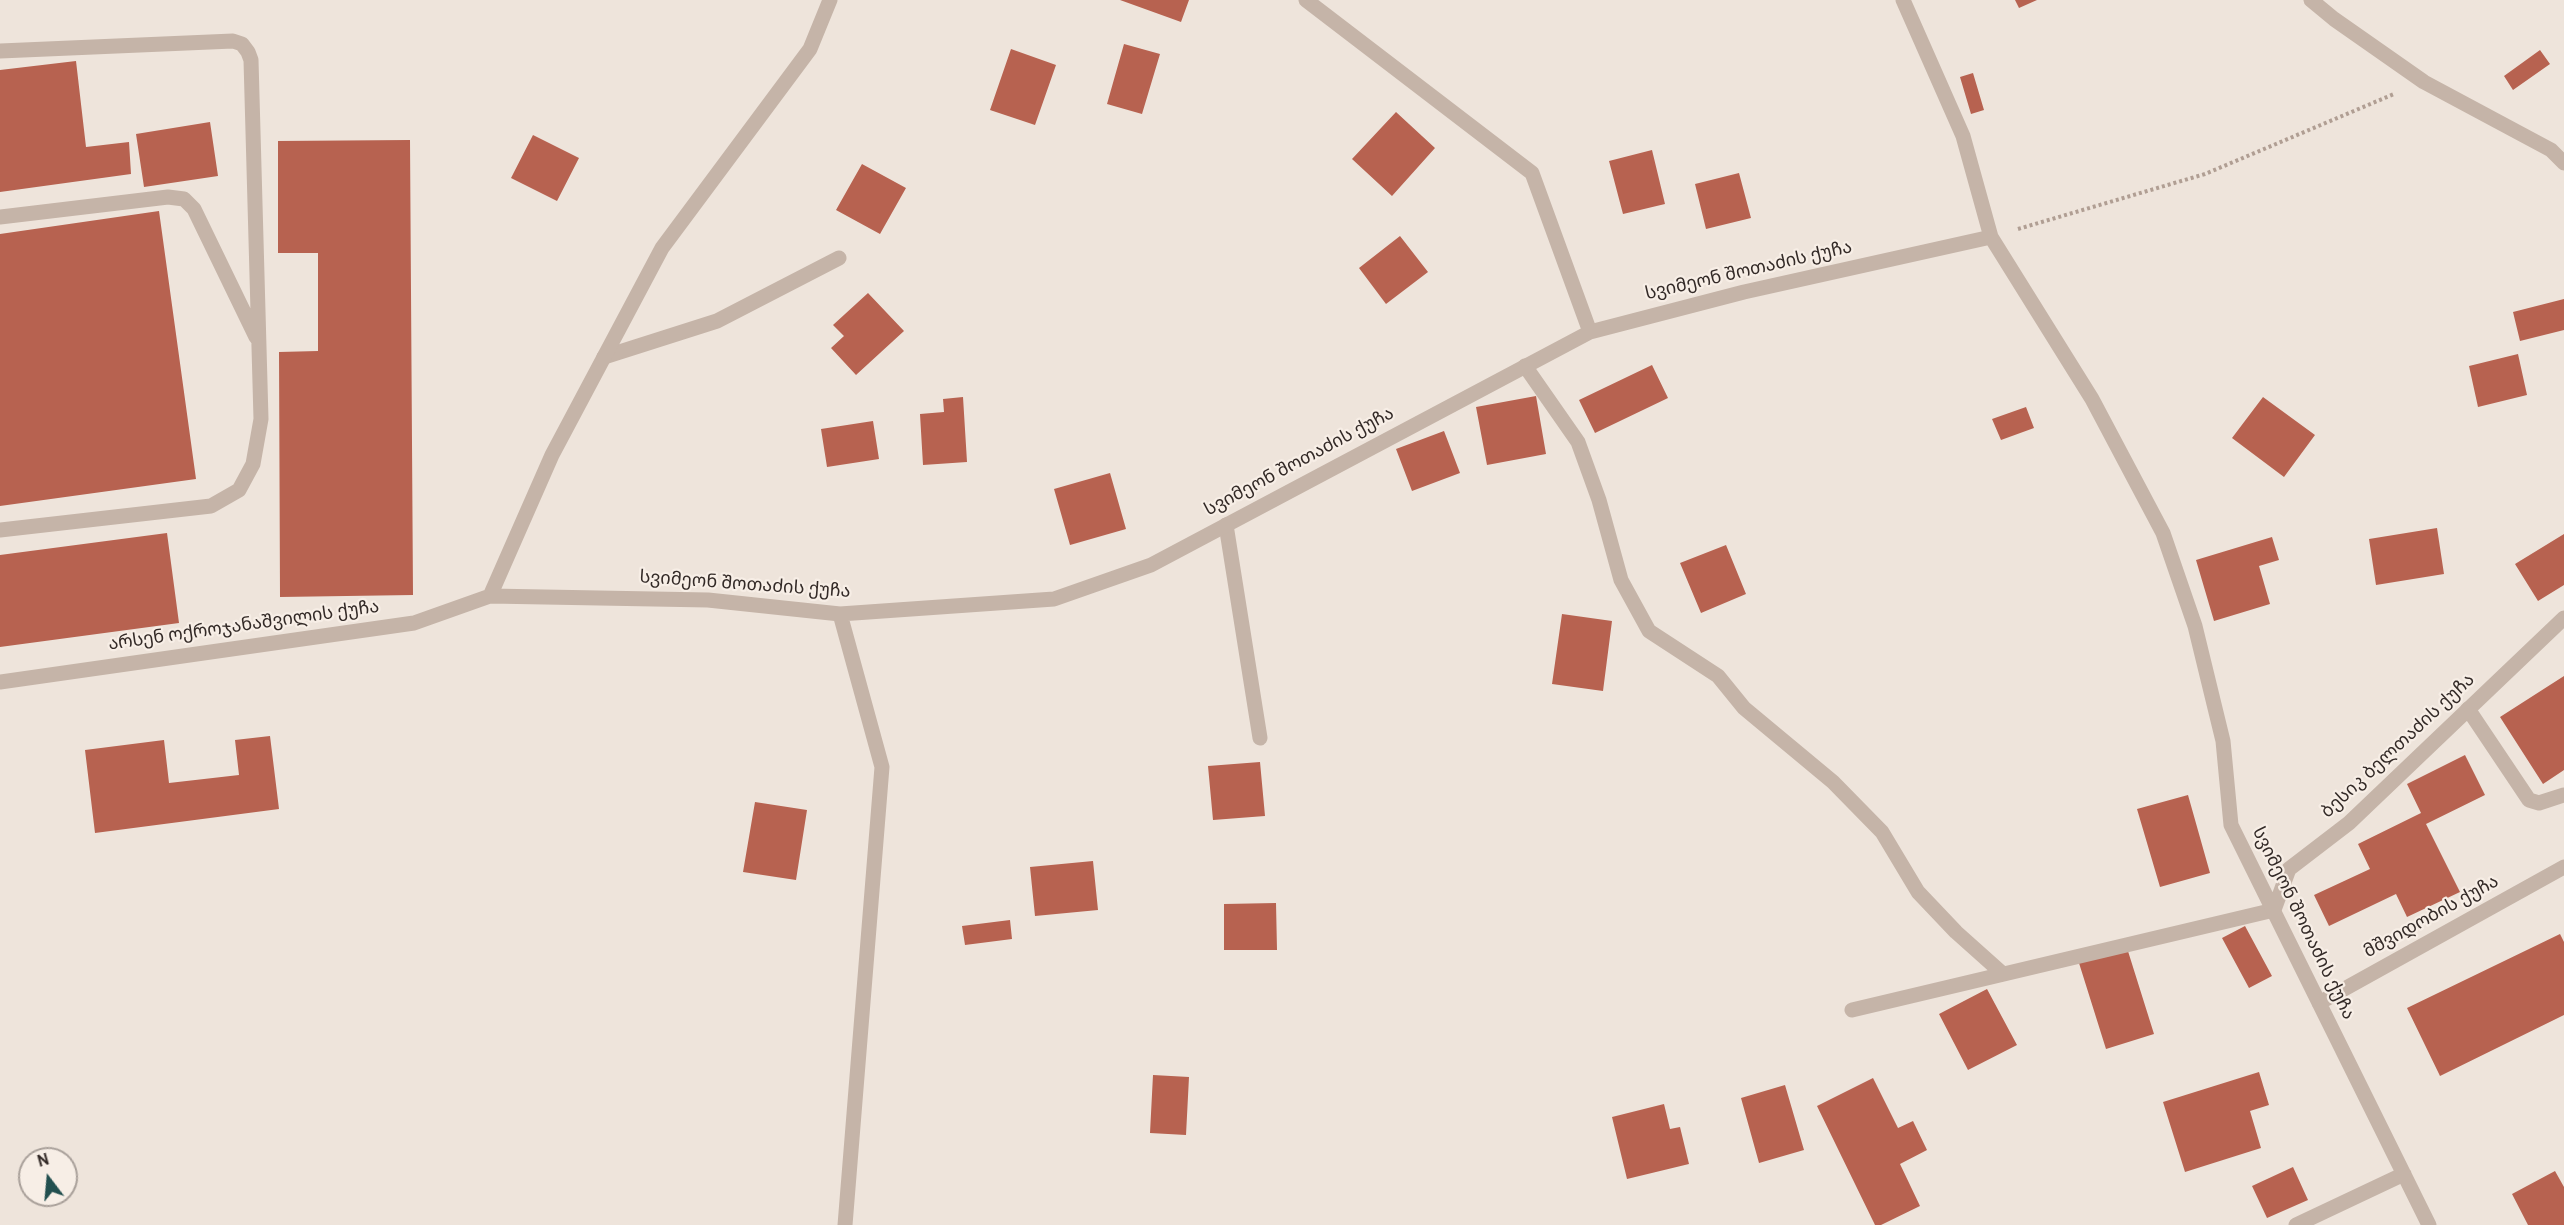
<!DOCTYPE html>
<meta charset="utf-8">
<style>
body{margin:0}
#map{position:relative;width:2564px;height:1225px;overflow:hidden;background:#eee4db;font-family:Overpass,sans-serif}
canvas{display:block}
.north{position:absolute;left:18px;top:1147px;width:60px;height:60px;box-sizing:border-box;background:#f7eee6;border:2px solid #a9a09a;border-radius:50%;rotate:344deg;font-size:16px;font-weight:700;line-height:24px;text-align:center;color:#332a27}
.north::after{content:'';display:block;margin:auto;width:21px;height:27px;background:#224f4f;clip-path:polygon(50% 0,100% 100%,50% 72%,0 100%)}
</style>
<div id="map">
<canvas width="2564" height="1225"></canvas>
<div class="north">N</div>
</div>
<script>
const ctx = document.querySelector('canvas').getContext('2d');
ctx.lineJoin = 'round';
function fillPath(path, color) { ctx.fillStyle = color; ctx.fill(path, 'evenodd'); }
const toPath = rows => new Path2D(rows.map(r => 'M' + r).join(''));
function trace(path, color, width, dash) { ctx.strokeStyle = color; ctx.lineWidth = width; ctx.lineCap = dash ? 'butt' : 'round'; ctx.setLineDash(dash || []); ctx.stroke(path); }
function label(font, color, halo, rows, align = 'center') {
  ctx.font = font + ' Overpass,"Noto Sans Georgian",sans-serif'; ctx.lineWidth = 4.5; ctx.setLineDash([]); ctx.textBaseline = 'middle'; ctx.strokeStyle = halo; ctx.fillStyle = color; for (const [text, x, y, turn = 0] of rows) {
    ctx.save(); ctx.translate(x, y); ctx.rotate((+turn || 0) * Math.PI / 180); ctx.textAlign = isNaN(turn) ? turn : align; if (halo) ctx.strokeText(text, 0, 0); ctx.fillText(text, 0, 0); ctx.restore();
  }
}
fillPath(toPath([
 [1120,0,1189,0,1181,22],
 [2015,0,2037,0,2019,8],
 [1124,44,1160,54,1142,114,1107,104],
 [1011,49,1056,65,1035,125,990,110],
 [2540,50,2550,64,2513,90,2504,76],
 [76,61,86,147,129,142,131,174,0,192,0,70],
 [1973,73,1984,110,1971,114,1960,77],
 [1396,112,1435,148,1392,196,1352,159],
 [210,122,218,176,144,187,136,134],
 [533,135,579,158,557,201,511,178],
 [410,140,413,595,280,597,279,352,318,351,318,253,278,253,278,141],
 [1652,150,1665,204,1623,214,1609,161],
 [862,164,906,188,880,234,836,210],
 [1739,173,1751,218,1706,229,1695,184],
 [159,211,196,479,0,506,0,234],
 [1400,236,1428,272,1386,304,1359,268],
 [868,293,904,331,856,375,831,348,844,336,833,325],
 [2564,299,2564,330,2520,341,2513,312],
 [2518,354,2527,395,2478,407,2469,366],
 [1652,365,1668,398,1595,433,1579,400],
 [1536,396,1546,454,1487,465,1476,407],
 [963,397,967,462,923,465,920,414,944,412,943,399],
 [2263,397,2315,435,2284,477,2232,438],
 [2026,407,2034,428,2001,440,1992,419],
 [873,421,879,459,827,467,821,429],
 [1444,431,1460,473,1412,491,1396,449],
 [1110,473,1126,529,1070,545,1054,489],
 [2437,528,2444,574,2376,585,2369,539],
 [167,533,179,623,0,647,0,555],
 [2564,534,2564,585,2538,601,2515,564],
 [2272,537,2279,560,2259,566,2270,604,2214,621,2196,560],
 [1726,545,1746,594,1701,613,1680,563],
 [1562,614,1612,621,1603,691,1552,684],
 [2564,676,2564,770,2543,784,2500,717],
 [270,736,279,809,95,833,85,750,164,740,169,783,239,775,235,740],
 [2465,755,2485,795,2426,824,2460,892,2407,917,2396,894,2329,926,2314,895,2370,869,2358,844,2421,813,2407,784],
 [1260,762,1265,816,1213,820,1208,766],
 [2188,795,2210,873,2160,887,2137,809],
 [755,802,807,810,796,880,743,872],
 [1093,861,1098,910,1035,916,1030,867],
 [1276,903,1277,950,1224,950,1224,904],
 [1010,920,1012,939,965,945,962,926],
 [2245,926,2272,976,2249,988,2222,938],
 [2560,934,2564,942,2564,1015,2440,1076,2407,1008],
 [2127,948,2154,1034,2106,1049,2079,963],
 [1987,989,2017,1045,1968,1070,1939,1014],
 [2259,1072,2269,1105,2250,1111,2261,1148,2185,1172,2163,1102],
 [1153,1075,1189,1077,1186,1135,1150,1133],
 [1873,1078,1898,1128,1913,1121,1927,1150,1900,1164,1920,1206,1881,1225,1875,1225,1817,1106],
 [1785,1085,1804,1150,1759,1163,1741,1098],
 [1664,1104,1670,1129,1680,1127,1689,1164,1627,1179,1612,1117],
 [2293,1167,2308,1200,2267,1218,2252,1186],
 [2555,1171,2564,1187,2564,1225,2528,1225,2512,1194]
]), '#b76250');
trace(toPath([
 [2018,229,2205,174,2394,94]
]), '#b09e93', 4, [3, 3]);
trace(toPath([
 [0,51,233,41,242,44,248,52,251,60,261,419,253,464,239,490,211,506,0,530],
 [0,217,168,197,184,199,194,209,256,337],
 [604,357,717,321,839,258],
 [1525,366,1578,442,1599,500,1621,580,1649,631,1718,676,1744,708,1833,782,1882,832,1918,892,1956,932,2003,974],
 [1226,525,1260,738],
 [2468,709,2529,800,2539,803,2564,795],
 [1852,1010,2274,910]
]), '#c5b4a8', 15);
trace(toPath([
 [1306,0,1532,173,1590,332],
 [1903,0,1963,136,1991,237,2092,399,2163,533,2195,626,2223,741,2231,825,2429,1225],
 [2311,0,2334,19,2424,82,2551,150,2564,163],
 [490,596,552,455,662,248,810,49,830,0],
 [840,614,882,767,845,1225],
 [0,682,414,623,490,596,708,600,840,614,1054,599,1151,565,1590,332,1744,292,1991,237],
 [2274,910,2289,869,2349,823,2564,618],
 [2319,1003,2564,867],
 [2296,1225,2404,1174]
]), '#c5b4a8', 15);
label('18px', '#332a27', '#f7eee6', [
 ["სვიმეონ შოთაძის ქუჩა",1749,272,-13],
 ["სვიმეონ შოთაძის ქუჩა",1300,463,-28],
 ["სვიმეონ შოთაძის ქუჩა",745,586,4],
 ["არსენ ოქროჯანაშვილის ქუჩა",244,627,-8],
 ["ბესიკ ბელთაძის ქუჩა",2399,747,-43],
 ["მშვიდობის ქუჩა",2432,918,-29],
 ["სვიმეონ შოთაძის ქუჩა",2302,924,64]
]);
</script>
